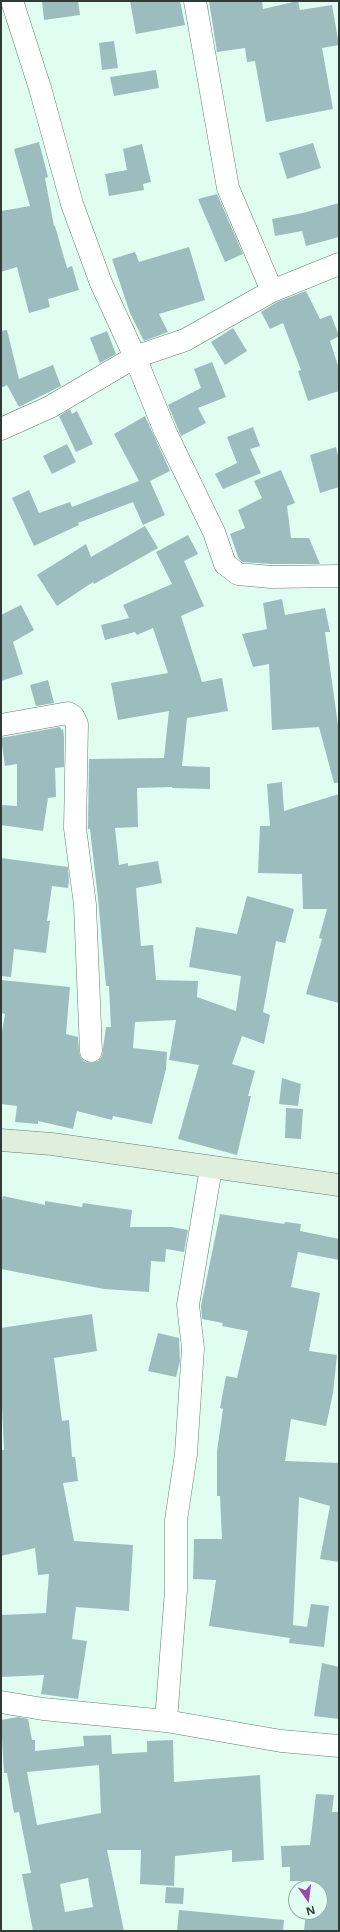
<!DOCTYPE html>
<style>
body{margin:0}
#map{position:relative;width:340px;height:1932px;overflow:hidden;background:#e0fdf1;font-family:"Noto Sans",sans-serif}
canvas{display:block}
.frame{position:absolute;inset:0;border:2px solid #303b37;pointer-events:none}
.north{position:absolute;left:288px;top:1880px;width:40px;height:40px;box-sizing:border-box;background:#e0fdf1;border:1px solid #9aafa7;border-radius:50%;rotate:166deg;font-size:11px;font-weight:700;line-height:16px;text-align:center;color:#303b37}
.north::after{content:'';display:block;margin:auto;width:14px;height:18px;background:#9c46b4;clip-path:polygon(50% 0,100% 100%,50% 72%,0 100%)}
</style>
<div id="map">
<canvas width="340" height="1932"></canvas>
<div class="frame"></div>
<div class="north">N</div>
</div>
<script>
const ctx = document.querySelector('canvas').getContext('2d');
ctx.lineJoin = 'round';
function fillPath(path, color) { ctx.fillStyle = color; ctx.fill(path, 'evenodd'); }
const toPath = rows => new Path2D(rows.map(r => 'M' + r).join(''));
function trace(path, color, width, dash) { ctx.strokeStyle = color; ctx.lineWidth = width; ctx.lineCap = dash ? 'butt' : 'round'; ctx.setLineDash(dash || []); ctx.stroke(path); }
fillPath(toPath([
 [42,1,78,1,80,15,44,20],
 [130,1,180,1,185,25,136,34],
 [209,1,262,1,263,9,298,1,300,10,332,5,339,45,322,48,333,109,266,122,255,61,247,62,245,48,217,52],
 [114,41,118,68,102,70,99,43],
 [156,70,159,88,114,96,110,77],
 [39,142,48,177,45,178,54,226,55,226,67,268,72,266,79,290,48,299,50,307,29,313,17,267,1,272,1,211,30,206,14,149],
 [313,143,321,168,287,179,279,153],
 [142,144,151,182,143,184,144,190,109,196,105,174,127,170,123,149],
 [217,194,243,254,225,262,198,199],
 [339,203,339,237,306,246,302,231,275,236,272,219,303,213],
 [189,247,205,300,159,314,168,332,144,341,130,313,112,259,135,252,139,262],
 [306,291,320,319,331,315,339,336,330,341,339,369,339,391,308,401,298,371,301,370,283,323,270,329,261,312,277,302],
 [233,328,247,351,225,365,211,342],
 [7,330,19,379,53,365,61,386,19,407,7,385,1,388,1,331],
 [107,331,116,354,100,363,90,338],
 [212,362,226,397,198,408,206,423,181,436,168,405,201,388,194,369],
 [70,409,72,414,77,411,93,444,76,452,59,416],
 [145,416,170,471,150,481,165,515,143,525,133,502,78,523,79,525,34,546,12,498,29,490,39,513,70,502,72,507,139,481,114,434],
 [253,427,260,446,250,449,261,473,223,489,215,474,237,463,227,437],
 [67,444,76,462,52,474,43,456],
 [336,447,339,460,339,487,320,493,310,455],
 [281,470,295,503,287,506,291,538,309,538,320,564,271,564,243,562,239,559,230,534,245,528,238,510,262,498,254,481],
 [145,526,158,548,94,584,93,582,57,606,37,575,86,544,91,557],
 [188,535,198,554,184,561,204,606,181,616,202,682,222,678,228,711,187,718,182,766,210,767,210,789,172,788,172,787,137,788,138,827,115,828,119,865,128,863,128,866,158,861,162,883,136,888,141,946,153,945,156,980,198,981,197,997,236,1011,241,976,189,967,196,927,237,934,247,896,294,909,285,943,276,941,263,1012,270,1015,264,1044,242,1036,232,1064,255,1071,248,1096,251,1096,237,1155,178,1139,199,1065,169,1060,176,1020,135,1022,133,1048,167,1052,166,1069,152,1124,113,1116,112,1120,77,1111,73,1129,38,1121,38,1124,15,1122,17,1106,1,1104,1,1037,5,1014,1,1013,1,980,70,987,66,1034,78,1037,79,1052,81,1058,85,1062,92,1063,98,1061,102,1056,106,1027,111,1027,109,986,106,986,98,898,90,829,88,829,89,759,164,758,169,711,118,720,111,683,168,673,153,628,137,635,135,632,105,640,101,625,129,618,123,605,172,584,156,552],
 [282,599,285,615,325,608,330,632,325,632,339,732,339,783,334,783,319,727,272,730,269,664,253,667,242,634,267,629,263,603],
 [21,605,34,630,13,642,23,674,1,681,1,615],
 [48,680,54,703,36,706,30,685],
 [60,727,61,730,63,729,64,737,64,767,55,768,56,797,48,798,43,831,1,825,1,805,17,806,17,764,5,766,1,738],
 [282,782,284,811,339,794,339,1003,306,994,322,939,319,938,327,909,303,909,302,874,258,873,260,826,270,826,267,784],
 [1,858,68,867,69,881,68,888,52,886,47,921,50,921,46,953,14,949,11,977,1,976],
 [282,1078,301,1084,298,1106,279,1104],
 [286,1108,303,1109,301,1139,285,1138],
 [3,1196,45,1205,45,1201,82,1207,83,1203,132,1210,130,1227,172,1227,188,1230,184,1252,166,1249,165,1262,151,1261,149,1292,104,1289,1,1269,1,1206],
 [220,1214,284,1224,285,1222,301,1224,300,1231,339,1239,339,1260,298,1252,291,1287,320,1293,309,1351,337,1355,333,1393,326,1426,291,1419,285,1461,339,1463,339,1562,320,1559,330,1506,299,1497,293,1625,307,1627,311,1604,329,1606,324,1647,289,1643,290,1638,209,1626,216,1580,193,1579,194,1539,222,1539,220,1496,217,1496,217,1451,223,1409,220,1408,226,1376,237,1378,248,1331,222,1326,223,1323,202,1319,201,1306],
 [92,1314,97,1351,54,1358,62,1421,69,1420,72,1457,75,1457,78,1481,63,1483,74,1541,133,1545,129,1611,76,1607,72,1639,87,1641,78,1699,41,1694,44,1675,1,1677,1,1615,46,1613,49,1574,38,1575,35,1548,1,1556,1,1450,4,1450,2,1406,1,1406,1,1328],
 [158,1333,179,1338,180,1361,176,1377,148,1371],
 [322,1663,339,1667,339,1719,314,1716],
 [18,1717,28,1719,32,1740,35,1740,35,1751,84,1746,83,1736,111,1735,112,1754,147,1752,147,1741,173,1740,174,1782,260,1775,264,1860,232,1862,232,1850,175,1856,174,1886,140,1884,141,1850,107,1850,124,1931,33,1931,22,1874,31,1873,19,1812,14,1813,7,1773,4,1773,1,1720],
 [99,1765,101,1813,37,1825,27,1772],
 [88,1878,93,1907,65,1912,60,1884],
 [316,1794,334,1795,332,1812,339,1812,339,1931,304,1931,306,1912,320,1912,320,1888,307,1888,308,1881,290,1881,290,1867,282,1867,281,1846,310,1845],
 [166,1887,184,1888,183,1904,165,1903],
 [179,1910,284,1920,283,1931,177,1931]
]), '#9dbcbd');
const street = toPath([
 [12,1,40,88,72,204,101,283,135,357,165,431,214,532,225,564,238,574,271,577,339,576],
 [195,1,228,188,272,291],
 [1,429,50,407,135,357,185,340,272,291,339,264],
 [1,725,68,713,73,716,77,724,75,828,85,905,91,1051],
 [1,1702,43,1709,166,1721,281,1741,339,1746],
 [166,1721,176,1590,176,1520,186,1454,193,1348,188,1305,211,1168]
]);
const secondary = toPath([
 [1,1140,52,1144,339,1185]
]);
trace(street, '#647e74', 23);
trace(secondary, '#647e74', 23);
trace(street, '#fff', 22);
trace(secondary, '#e0efdc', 22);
</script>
